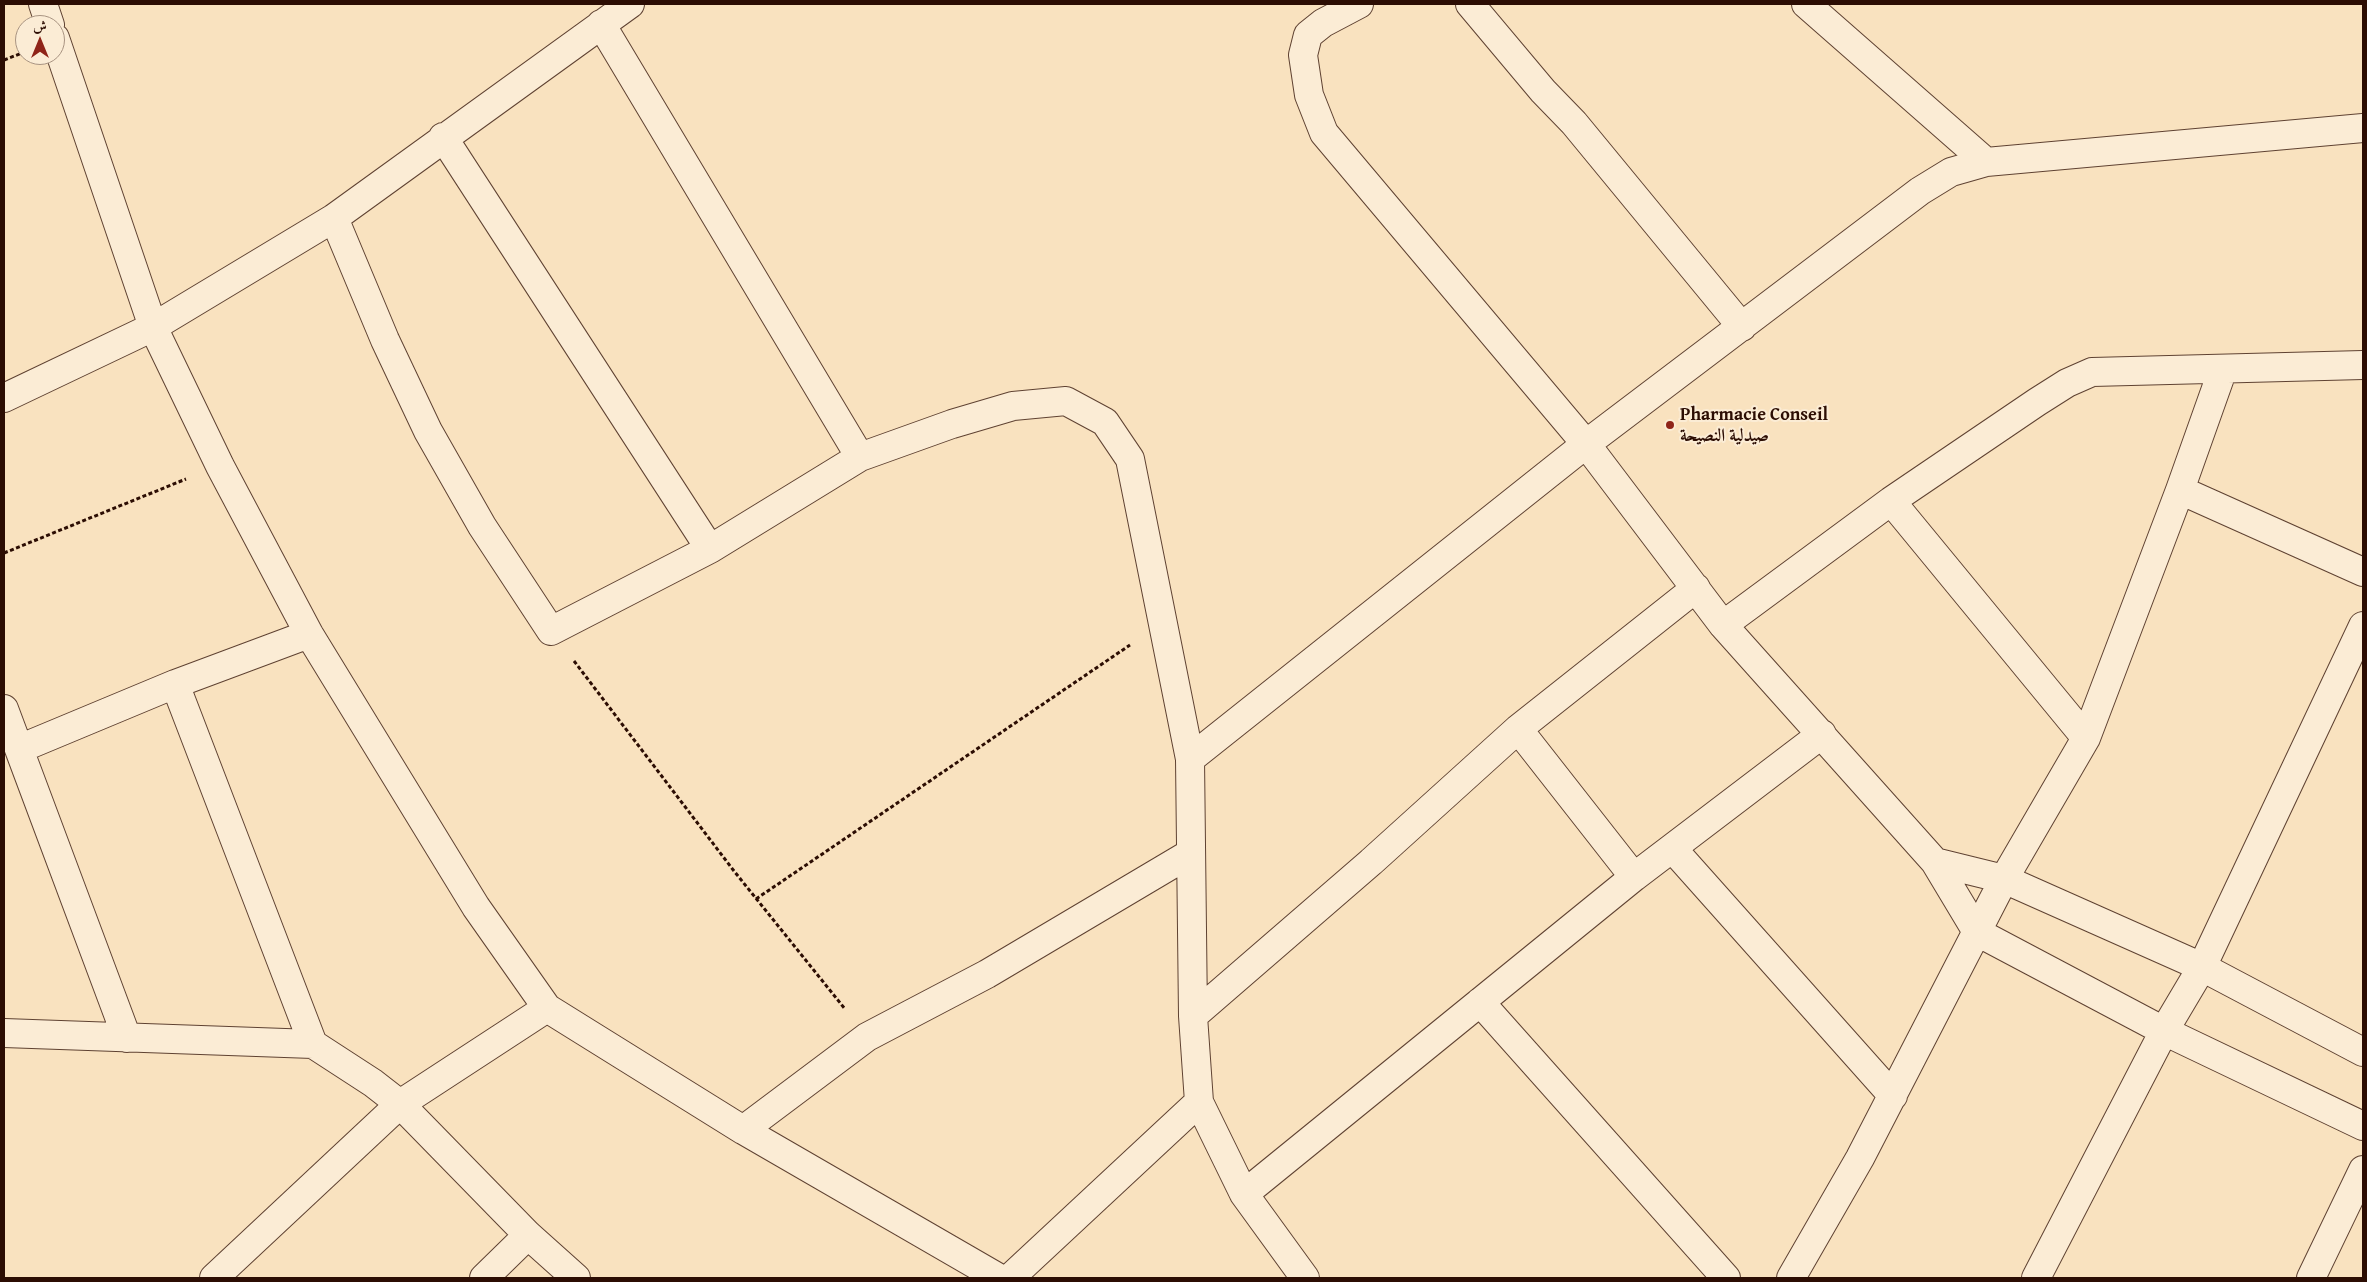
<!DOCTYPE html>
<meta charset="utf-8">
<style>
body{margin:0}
#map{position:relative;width:2367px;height:1282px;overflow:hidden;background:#f9e2bf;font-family:"Gentium Book Plus",Amiri,serif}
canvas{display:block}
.frame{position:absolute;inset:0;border:5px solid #2c0d03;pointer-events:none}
.north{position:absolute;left:15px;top:15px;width:50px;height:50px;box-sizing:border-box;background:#fbecd5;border:1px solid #a89381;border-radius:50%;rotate:0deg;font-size:14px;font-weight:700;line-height:20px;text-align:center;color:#2c0d03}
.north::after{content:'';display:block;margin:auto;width:18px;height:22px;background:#8f2418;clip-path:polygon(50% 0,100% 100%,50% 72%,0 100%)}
</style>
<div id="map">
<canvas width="2367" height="1282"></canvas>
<div class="frame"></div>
<div class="north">ش</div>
</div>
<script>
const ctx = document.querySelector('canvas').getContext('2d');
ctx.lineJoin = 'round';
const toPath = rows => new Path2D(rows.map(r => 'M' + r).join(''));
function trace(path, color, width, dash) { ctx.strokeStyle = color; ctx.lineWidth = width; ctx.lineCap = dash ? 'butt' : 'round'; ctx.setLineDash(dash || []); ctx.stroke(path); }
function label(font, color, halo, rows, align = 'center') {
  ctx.font = font + ' "Gentium Book Plus",Amiri,serif'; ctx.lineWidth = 4; ctx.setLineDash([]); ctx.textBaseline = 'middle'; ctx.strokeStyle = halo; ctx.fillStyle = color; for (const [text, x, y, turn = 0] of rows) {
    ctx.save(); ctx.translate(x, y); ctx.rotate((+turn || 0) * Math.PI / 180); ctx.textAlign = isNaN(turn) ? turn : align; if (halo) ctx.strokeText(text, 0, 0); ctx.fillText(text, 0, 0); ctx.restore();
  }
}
const minor = toPath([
 [43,4,50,25],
 [1359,4,1323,23,1308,35,1303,55,1309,95,1324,133,1586,444,1723,625,1935,862,1977,932,2164,1031,2363,1126],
 [1470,4,1543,91,1574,123,1742,327],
 [1806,4,1986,162],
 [601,24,860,457],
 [55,38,153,327,220,466,309,634,476,907,547,1008,743,1130,999,1278],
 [443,137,710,549],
 [334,218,630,4],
 [4,398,153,327,334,218,385,340,428,431,482,526,551,631,710,549,860,457,952,424,1013,406,1066,401,1105,422,1130,459,1190,759,1193,1016,1199,1102,1244,1194,1305,1278],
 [2180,490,2363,572],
 [1891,501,2086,738],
 [1723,625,1891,501,2037,402,2067,383,2092,372,2363,365],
 [309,634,175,684,313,1044],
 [4,709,127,1038],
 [1518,729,1634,877],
 [19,749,175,684],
 [1190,759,1586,444,1920,191,1951,172,1986,162,2363,128],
 [1672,848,1893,1096],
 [1935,862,2004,879,2202,967,2363,1052],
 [1480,1002,1726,1278],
 [1193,1016,1371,862,1518,729,1696,588],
 [4,1033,313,1044,373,1083,400,1104,528,1235,576,1278],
 [743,1130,867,1037,987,974,1191,853],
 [1244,1194,1634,877,1822,734],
 [214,1278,400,1104,547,1008],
 [484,1278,528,1235],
 [1010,1278,1199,1102],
 [1791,1278,1860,1158,2004,879,2086,738,2180,490,2223,369],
 [2036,1278,2164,1031,2202,967,2363,626],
 [2311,1278,2363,1170]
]);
trace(minor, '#5f4232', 30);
trace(toPath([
 [4,60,22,53],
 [4,553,186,479],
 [574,661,734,871,845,1009],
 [756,899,1130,645]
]), '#2c0d03', 3, [4, 2.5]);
trace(minor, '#fbecd5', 28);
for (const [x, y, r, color] of [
 [1670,425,5,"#8f2418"]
]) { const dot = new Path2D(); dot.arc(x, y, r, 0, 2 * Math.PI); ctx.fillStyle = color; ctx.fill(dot); trace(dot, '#fbecd5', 2); }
label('bold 18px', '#2c0d03', '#fbecd5', [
 ["Pharmacie Conseil",1680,415],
 ["صيدلية النصيحة",1680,436]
], 'left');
</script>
